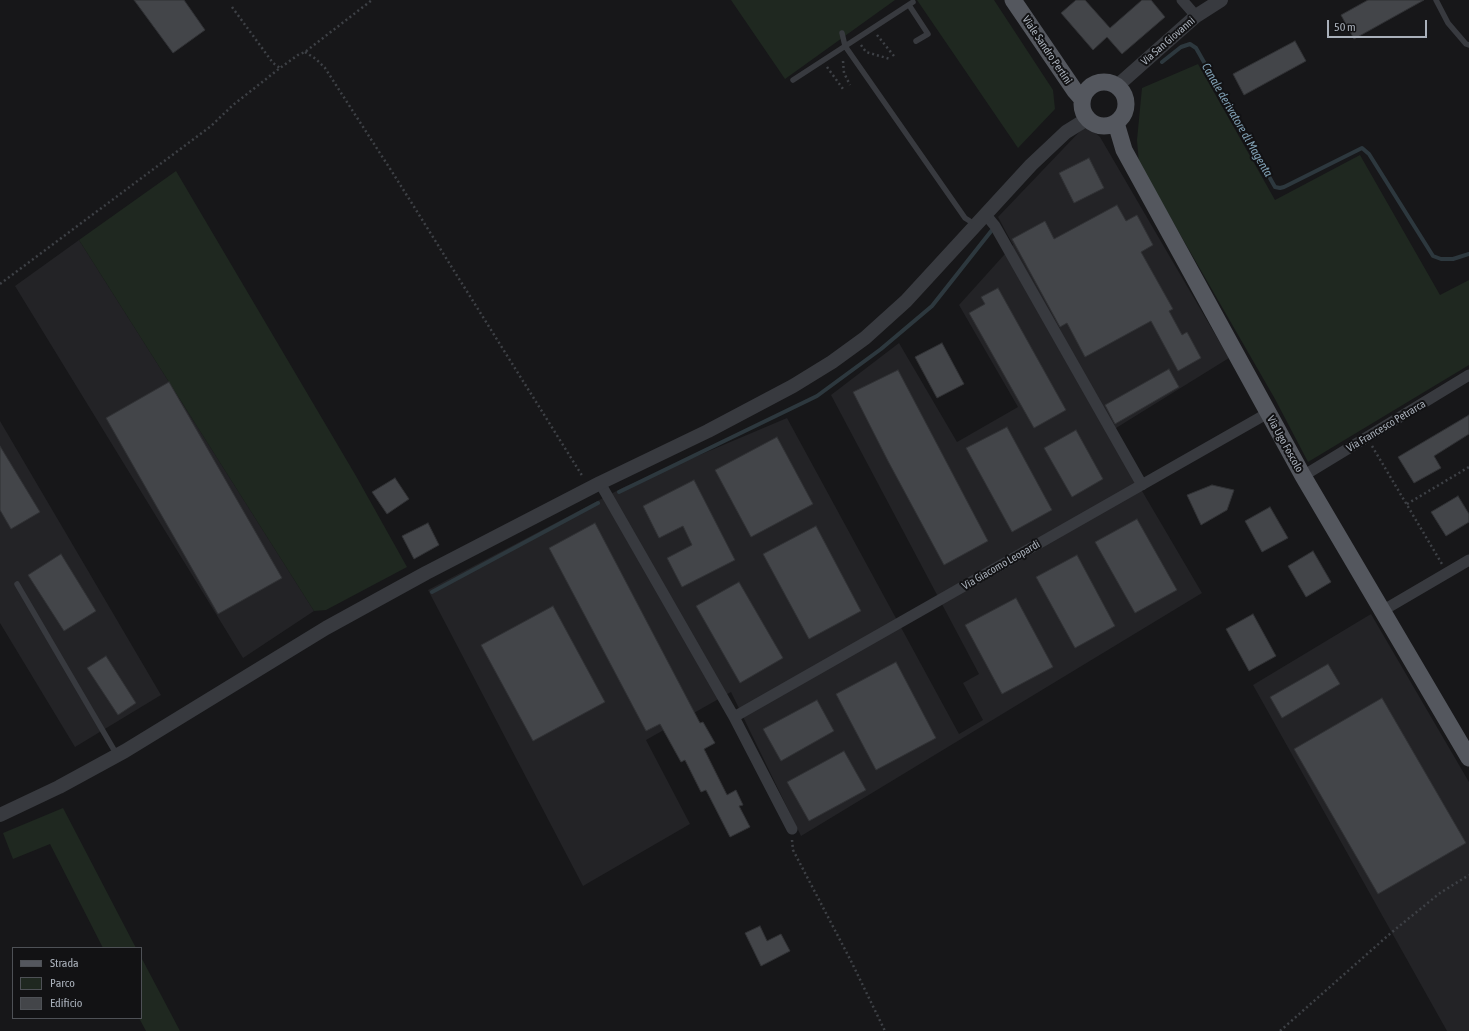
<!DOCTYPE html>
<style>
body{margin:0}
#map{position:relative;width:1469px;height:1031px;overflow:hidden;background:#171719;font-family:"Asap Condensed",sans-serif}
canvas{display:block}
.legend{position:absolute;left:12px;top:947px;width:130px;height:72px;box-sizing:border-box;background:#121214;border:1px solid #4e5156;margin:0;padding:5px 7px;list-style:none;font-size:12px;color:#a9b0ba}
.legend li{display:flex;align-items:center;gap:8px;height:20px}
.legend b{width:20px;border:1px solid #4e5156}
.scale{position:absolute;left:1327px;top:20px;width:100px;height:18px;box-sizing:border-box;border:2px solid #a9b0ba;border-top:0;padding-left:5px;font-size:12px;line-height:14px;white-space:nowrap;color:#a9b0ba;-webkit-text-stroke:3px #121214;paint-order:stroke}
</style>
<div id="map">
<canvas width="1469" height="1031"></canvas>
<ul class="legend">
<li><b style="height:5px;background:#54575e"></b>Strada</li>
<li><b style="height:11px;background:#1f2820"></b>Parco</li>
<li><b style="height:11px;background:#434549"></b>Edificio</li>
</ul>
<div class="scale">50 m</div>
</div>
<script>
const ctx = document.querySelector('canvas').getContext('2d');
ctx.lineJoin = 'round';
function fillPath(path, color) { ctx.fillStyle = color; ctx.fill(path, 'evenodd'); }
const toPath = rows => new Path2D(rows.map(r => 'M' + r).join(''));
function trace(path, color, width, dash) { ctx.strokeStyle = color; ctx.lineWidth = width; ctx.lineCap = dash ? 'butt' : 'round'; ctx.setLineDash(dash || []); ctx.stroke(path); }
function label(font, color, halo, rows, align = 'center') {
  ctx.font = font + ' "Asap Condensed",sans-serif'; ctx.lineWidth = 4; ctx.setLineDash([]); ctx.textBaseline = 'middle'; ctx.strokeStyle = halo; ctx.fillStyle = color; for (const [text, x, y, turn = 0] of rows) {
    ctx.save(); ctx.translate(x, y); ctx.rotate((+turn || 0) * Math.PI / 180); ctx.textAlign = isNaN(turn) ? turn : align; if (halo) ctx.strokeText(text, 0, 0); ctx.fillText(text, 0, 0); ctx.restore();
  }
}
fillPath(toPath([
 [1084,127,1090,128,1100,137,1229,358,1108,433,1202,593,801,836,731,692,646,740,690,824,583,886,428,590,624,487,787,418,959,734,983,720,963,683,979,674,831,395,899,343,957,442,1018,407,959,305,1013,245,998,217],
 [79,240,314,611,243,658,15,286],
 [0,421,161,695,75,747,0,623],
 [1371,614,1469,782,1469,1031,1447,1031,1253,685]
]), '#232326');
fillPath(toPath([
 [731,0,895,0,785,79],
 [917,0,994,0,1053,90,1055,109,1018,148],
 [1198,64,1275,200,1360,155,1440,295,1469,280,1469,365,1308,462,1275,399,1139,163,1137,140,1142,88],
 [176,171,356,476,407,567,326,610,314,611,79,240],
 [63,808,136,948,103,948,50,844,13,859,3,833],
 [141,957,180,1031,146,1031,139,1018,141,1018]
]), '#1f2820');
trace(toPath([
 [1162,62,1181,47,1190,44,1196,48,1275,187,1280,188,1284,187,1362,148,1369,154,1433,256,1441,259,1453,259,1469,254],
 [619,492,817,396,881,349,932,306,992,230],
 [432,592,598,503]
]), '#2d383e', 4);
const building = toPath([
 [134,0,184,0,205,30,173,53,134,0],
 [1076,0,1085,0,1110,28,1142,0,1151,0,1165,17,1122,54,1107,37,1093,50,1061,13,1076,0],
 [1368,0,1424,0,1354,39,1341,15,1368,0],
 [1295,41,1306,61,1244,95,1233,74,1295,41],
 [1089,158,1104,188,1074,203,1059,173,1089,158],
 [1117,205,1126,221,1137,215,1153,245,1141,252,1173,309,1169,311,1182,335,1187,332,1201,358,1178,371,1151,321,1085,357,1067,323,1060,327,1012,239,1045,221,1054,239,1117,205],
 [998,288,1066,410,1034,428,969,313,985,304,981,297,998,288],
 [942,343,964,384,937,398,915,357,942,343],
 [1169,369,1179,387,1115,424,1105,405,1169,369],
 [898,370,988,541,944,565,888,461,853,392,898,370],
 [169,382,282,578,218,614,106,418,169,382],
 [1469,415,1469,434,1434,456,1441,468,1414,483,1398,457,1469,415],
 [1007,427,1052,510,1012,532,966,448,1007,427],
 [1076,430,1103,479,1072,497,1044,448,1076,430],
 [777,437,813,504,751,537,715,470,777,437],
 [0,446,40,512,11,529,0,510,0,446],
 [395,478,409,499,387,514,372,492,395,478],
 [694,480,735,560,682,587,667,558,692,545,683,526,659,538,643,506,694,480],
 [1212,485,1234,490,1227,510,1201,525,1187,495,1212,485],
 [1458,496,1469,514,1469,522,1446,536,1431,512,1458,496],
 [1270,507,1288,538,1262,552,1245,521,1270,507],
 [1137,519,1177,590,1135,613,1095,542,1137,519],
 [428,523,439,545,414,559,402,536,428,523],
 [595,523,700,723,703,722,715,743,704,749,727,795,736,790,743,805,739,806,750,827,730,837,706,790,701,792,685,760,681,762,660,724,646,731,549,548,595,523],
 [816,526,861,611,809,639,763,554,816,526],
 [1313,551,1331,582,1306,597,1288,566,1313,551],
 [61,554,96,611,64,631,28,575,61,554],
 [1077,555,1115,626,1075,648,1036,577,1077,555],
 [739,582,783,658,740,683,696,606,739,582],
 [1016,598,1053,667,1002,694,965,625,1016,598],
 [553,606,605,702,533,741,481,645,553,606],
 [1253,614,1276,656,1249,671,1226,629,1253,614],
 [106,656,136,703,118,715,87,668,106,656],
 [896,662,936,738,876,770,836,694,896,662],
 [1328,664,1340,684,1282,718,1270,697,1328,664],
 [1382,698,1466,843,1378,894,1294,749,1382,698],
 [817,700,834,731,781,761,763,729,817,700],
 [844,751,866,790,809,821,787,782,844,751],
 [760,926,767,941,781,934,790,951,761,966,745,933,760,926]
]);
fillPath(building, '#434549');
trace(building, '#313235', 1);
trace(toPath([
 [232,7,273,63,280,68],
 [877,35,894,56],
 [861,45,866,52,890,59],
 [305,52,316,59,325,68,396,178,583,477],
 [843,61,844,73,850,85],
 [827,67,843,89],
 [0,284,211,126,233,105,280,68,298,55,305,52,372,0],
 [1372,446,1442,564],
 [1407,504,1469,467],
 [792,840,793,850,851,961,885,1031],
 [1280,1031,1392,932,1440,893,1469,875]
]), '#3e4146', 2.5, [2, 3]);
trace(toPath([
 [1436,0,1448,23,1466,44,1469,45],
 [909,5,928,34,916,41],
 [842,33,845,46,965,218,976,225],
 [793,80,913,2],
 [17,584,117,755]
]), '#383a3f', 5.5);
trace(toPath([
 [1182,0,1196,16],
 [986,215,995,226,1142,485],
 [1303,476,1469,375],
 [600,483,734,717,792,829],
 [1382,611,1469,560],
 [734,717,1268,413]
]), '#383a3f', 11);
trace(toPath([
 [1117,86,1196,16,1221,0],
 [0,815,59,787,125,751,326,628,426,573,600,483,708,431,793,386,832,362,865,338,906,301,1031,165,1066,132,1087,119]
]), '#383a3f', 14);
trace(toPath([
 [1013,0,1075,91,1082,99],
 '1082 104a22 22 0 1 1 44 0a22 22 0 1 1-44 0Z',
 [1116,123,1124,150,1303,476,1469,758]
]), '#54575e', 17);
label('11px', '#a9b0ba', '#121214', [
 ["Via San Giovanni",1168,41,-41],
 ["Viale Sandro Pertini",1047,50,56],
 ["Via Francesco Petrarca",1386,426,-31],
 ["Via Ugo Foscolo",1285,444,61],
 ["Via Giacomo Leopardi",1001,565,-30]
]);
label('italic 12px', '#80a1b5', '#121214', [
 ["Canale derivatore di Magenta",1237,120,60]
]);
</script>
